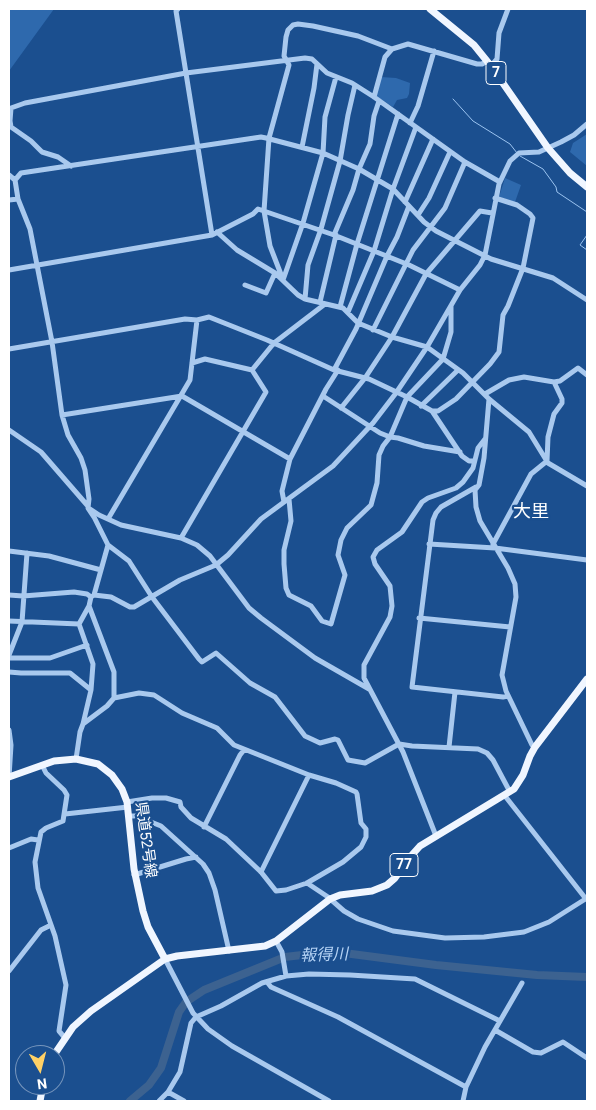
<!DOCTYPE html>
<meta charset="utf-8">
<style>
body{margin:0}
#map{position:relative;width:596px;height:1110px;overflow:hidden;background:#1b4f8f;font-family:Roboto,sans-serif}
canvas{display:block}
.frame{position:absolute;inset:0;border:10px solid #fff;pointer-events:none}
.north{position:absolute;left:15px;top:1045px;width:50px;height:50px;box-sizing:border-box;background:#1b4f8f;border:1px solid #7695bc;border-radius:50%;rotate:172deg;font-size:14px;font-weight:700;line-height:20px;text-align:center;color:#fff}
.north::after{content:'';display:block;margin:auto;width:18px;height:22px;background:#ffd166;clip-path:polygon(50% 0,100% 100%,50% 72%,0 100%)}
</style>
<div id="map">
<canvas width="596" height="1110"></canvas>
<div class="frame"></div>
<div class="north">N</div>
</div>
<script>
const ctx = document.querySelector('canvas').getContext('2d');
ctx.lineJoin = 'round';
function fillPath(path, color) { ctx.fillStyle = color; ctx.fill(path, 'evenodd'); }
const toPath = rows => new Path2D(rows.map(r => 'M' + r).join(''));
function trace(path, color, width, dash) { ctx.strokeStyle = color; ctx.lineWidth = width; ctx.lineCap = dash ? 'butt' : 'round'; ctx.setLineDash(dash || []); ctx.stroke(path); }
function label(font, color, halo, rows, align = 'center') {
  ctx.font = font + ' Roboto,"Noto Sans JP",sans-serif'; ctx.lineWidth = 4.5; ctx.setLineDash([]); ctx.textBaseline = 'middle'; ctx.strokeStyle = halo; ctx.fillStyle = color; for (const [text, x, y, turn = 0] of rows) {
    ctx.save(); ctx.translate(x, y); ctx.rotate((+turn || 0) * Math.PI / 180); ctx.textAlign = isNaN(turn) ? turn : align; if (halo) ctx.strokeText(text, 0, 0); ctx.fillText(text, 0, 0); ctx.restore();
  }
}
fillPath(toPath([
 [9,9,54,9,9,71],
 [381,77,396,78,410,83,409,94,407,98,397,100,393,107,376,96],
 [587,134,587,166,570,152,573,143],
 [505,178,521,185,515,202,499,197]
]), '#2e69ad');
trace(toPath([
 [453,99,473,121,510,144,517,153],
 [520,156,543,169,556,187,557,192,587,212],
 [587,235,580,245,587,250]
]), '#9cc4f0', 1);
trace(toPath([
 [130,1101,149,1085,161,1068,179,1012,186,1002,204,990,285,957,319,953,344,953,436,965,537,975,587,977]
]), '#3c6290', 8);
trace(toPath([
 [178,9,176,11,212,235],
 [491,66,497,59,499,33,508,9],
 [374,97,385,57,392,49,408,44,477,64,482,64,487,61],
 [410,123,418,106,434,51],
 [302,147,314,88,317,64],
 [71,166,58,157,42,152,31,141,11,127,10,121,11,108,25,103,186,73,305,58,312,59,327,73,352,83,374,97,465,162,500,182],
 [9,175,15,180],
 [9,200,18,199],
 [405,202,433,139],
 [418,215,429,198,450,152],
 [217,232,237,250,275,273,298,295,305,299,343,308,358,323,392,337,427,347,463,373,489,399,529,432,548,463,587,486],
 [334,235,353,190,359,169,370,144,374,116,379,101],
 [9,270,212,235,253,214,258,209,334,235,409,265,460,290],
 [282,277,270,246,264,211,269,138,289,65,284,56,286,37,288,30,293,25,298,24,313,26,358,36,392,49],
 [283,280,303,223,323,153,325,117,336,77],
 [245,285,266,293,275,273],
 [305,299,308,265,321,229,340,161,348,115,355,85],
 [320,302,336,235],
 [340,307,357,244,398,114],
 [348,312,374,251,393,189,416,127],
 [373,330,413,250,445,208,465,162],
 [9,349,185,319,197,320,209,317,267,340,334,370,369,379,407,397,432,411,462,456,469,461,474,461],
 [192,363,205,359,252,370],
 [334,370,356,329,387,256,397,237,409,206],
 [554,382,560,381,578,368,587,375],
 [485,394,509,380,524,377,554,382,562,399,562,403,554,414,548,437,547,461,531,474,493,544],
 [323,396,380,433,390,437,407,397,443,359,451,332,451,306],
 [489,399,484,458,479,485,475,490,476,507,480,521,508,568,515,584,516,597,502,675,506,691,532,745,535,747],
 [421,406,458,370],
 [341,408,365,378,392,337,426,274,480,211,492,213],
 [432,411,438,411,456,399,490,364,499,352,503,315,508,306,523,268,533,218,530,214,517,205,495,198],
 [62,415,182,396,290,459],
 [9,430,41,452,87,505],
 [476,487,441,507,436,513,433,520,412,687,503,697,508,696],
 [289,499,291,521,284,550,284,564,286,588,289,595,311,606,322,621,331,624,345,575,338,555,341,540,347,528,371,505,377,483,379,455,383,446,390,437,398,438,424,446,460,452],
 [284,502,282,491,290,459,326,389,338,370],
 [90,509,99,515,121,525,181,538,197,545,210,556,249,608,261,618,315,658,369,689],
 [108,519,190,380,197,320],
 [181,538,266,392,252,370,274,343,325,304],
 [429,544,495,548,587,560],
 [9,551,49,556,101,570],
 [9,595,23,596,74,592,87,594,91,597],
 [94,595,108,545],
 [89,606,79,624,93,664,91,690],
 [419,618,510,627],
 [9,621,79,624],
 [9,655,22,622,27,553],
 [9,658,50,658,87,645],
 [9,672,21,673,70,673,91,690,83,724,80,732,76,759],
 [114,698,114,672,89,606,91,597,94,595,111,597,130,607,134,607,180,580,216,565,228,555,261,519,333,466,373,423,396,393,427,347,460,290,480,265,485,255,499,184,510,161,519,153,539,152,561,142,574,135,587,124],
 [83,724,107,706,114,698,139,693,154,695,182,713,217,728,234,745,309,775,336,783,356,792,357,794,361,823,366,829,366,837,361,847,343,862,307,883,286,890,276,891,261,872,226,839,191,818,181,807,180,802,166,798,152,798,127,802],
 [9,730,11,745,9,777],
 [449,747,455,692],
 [42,765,46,773,64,790,67,795,63,821,46,828,41,832,35,862,38,888,55,936,66,985,59,1031,65,1038],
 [510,792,493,760,487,753,478,749,412,746,399,744,365,763,348,760,338,740,335,739,320,743,305,736,275,697,250,683,216,653,202,662,199,659,152,597,129,561,108,545,94,517,88,508,89,499,85,470,81,458,68,435,62,415,52,342,37,265,30,229,18,199,15,180,21,173,261,137,266,138,323,153,359,169,393,189,424,222,436,231,491,259,553,278,587,300],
 [505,796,586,899],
 [65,814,128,807],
 [129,816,136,816,161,826,203,864,209,873,215,890,229,951],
 [204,827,240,755,244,750],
 [436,836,403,752,364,678,364,665,390,617,392,606,390,586,375,564,373,557,377,550,402,532,422,502,428,498,456,488,463,482,473,468,478,448,485,439],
 [9,848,31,839,38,840],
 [261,872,309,775],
 [134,875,186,859,196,857],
 [307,883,328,897,344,911,358,919,393,931,445,938,484,937,524,932,549,922,587,898],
 [276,941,282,952,286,976],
 [165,959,193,1013,208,1029,232,1046,329,1101],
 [9,971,41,930,51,925],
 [267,982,271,987,338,1017,466,1087],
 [495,1030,533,1052,541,1053,563,1042,587,1058],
 [168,1092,184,1101],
 [159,1101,168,1092,180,1072,191,1023,196,1017,221,1006,262,983,286,976,309,974,350,975,415,979,500,1021],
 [463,1101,466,1087,485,1047,522,983]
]), '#a9c9ee', 5);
trace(toPath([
 [430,9,474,45,491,66,548,148,570,173,587,187],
 [9,777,54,761,76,759,98,764,112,775,122,789,127,802,134,869,143,911,148,927,165,959],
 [54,1055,73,1027,91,1011,165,959,177,956,265,946,276,941,330,899,340,895,372,891,387,885,395,878,411,856,420,846,514,789,523,775,530,756,535,747,587,679],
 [40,1101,43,1085]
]), '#f0f6ff', 7);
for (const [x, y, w] of [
 [496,73,20],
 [404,865,28]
]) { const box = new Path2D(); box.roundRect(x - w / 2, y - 11.5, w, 23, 4); ctx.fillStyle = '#1b4f8f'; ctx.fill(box); trace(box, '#fff', 1); }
label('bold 14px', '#fff', null, [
 ["7",496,73],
 ["77",404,865]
]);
label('15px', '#fff', '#1b4f8f', [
 ["県道52号線",145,840,82]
]);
label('italic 16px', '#b5d3f5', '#1b4f8f', [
 ["報得川",324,956,-2]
]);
label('18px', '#fff', '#1b4f8f', [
 ["大里",531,512]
]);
</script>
